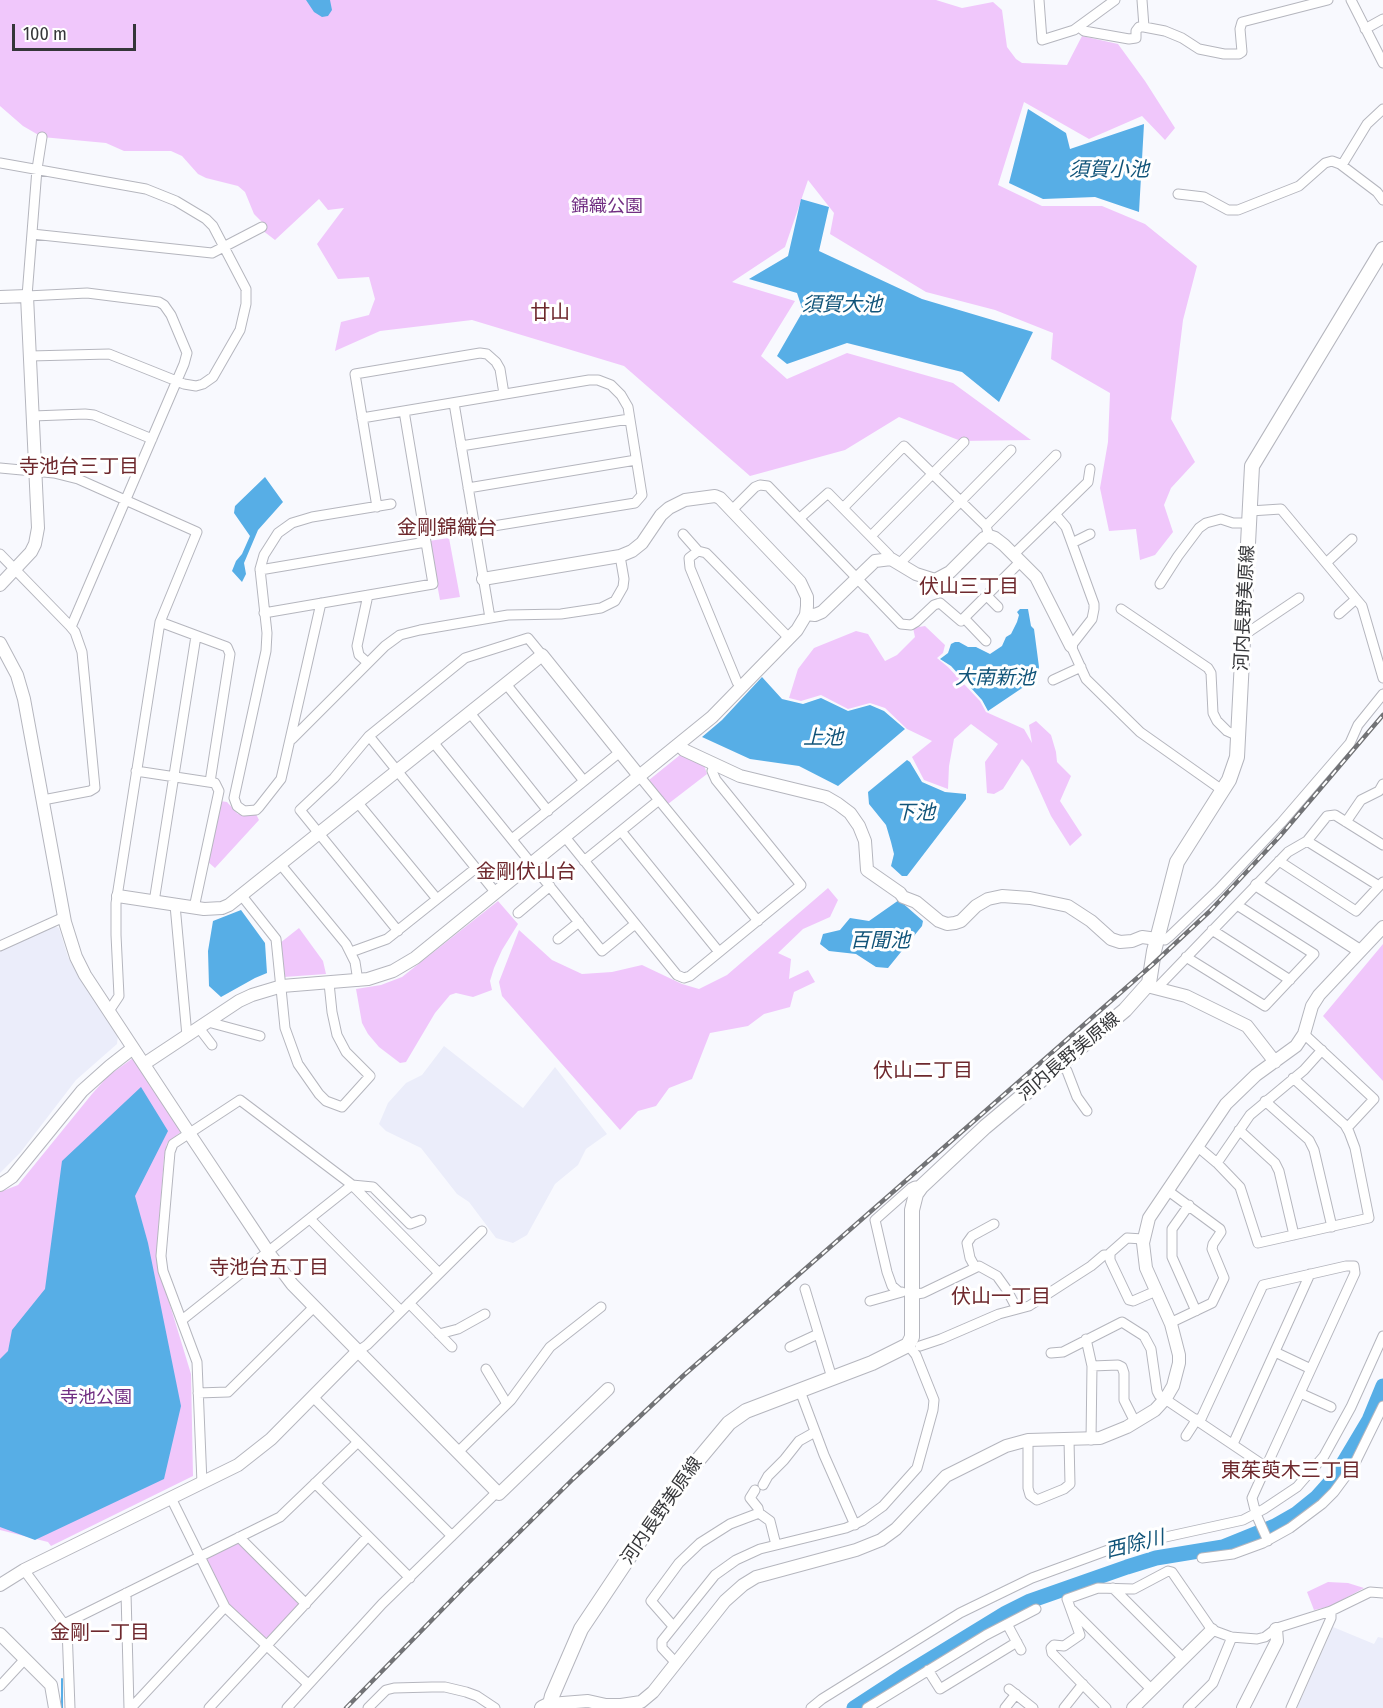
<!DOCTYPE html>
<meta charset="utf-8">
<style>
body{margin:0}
#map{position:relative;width:1383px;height:1708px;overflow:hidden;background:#f8f9fe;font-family:"Fira Sans Condensed",sans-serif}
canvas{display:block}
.scale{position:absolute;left:12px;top:24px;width:124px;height:27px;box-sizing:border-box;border:3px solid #353639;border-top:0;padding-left:8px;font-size:18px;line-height:21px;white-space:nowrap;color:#353639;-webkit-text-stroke:4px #fff;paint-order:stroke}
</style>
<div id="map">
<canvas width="1383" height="1708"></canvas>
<div class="scale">100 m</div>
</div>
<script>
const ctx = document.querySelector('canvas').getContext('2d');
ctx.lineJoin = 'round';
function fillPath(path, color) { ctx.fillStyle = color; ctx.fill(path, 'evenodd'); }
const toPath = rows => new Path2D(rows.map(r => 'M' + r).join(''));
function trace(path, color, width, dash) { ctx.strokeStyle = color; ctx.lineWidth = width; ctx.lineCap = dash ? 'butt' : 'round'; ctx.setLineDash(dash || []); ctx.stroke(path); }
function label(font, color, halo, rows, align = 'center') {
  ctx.font = font + ' "Fira Sans Condensed","Noto Sans JP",sans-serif'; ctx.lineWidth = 6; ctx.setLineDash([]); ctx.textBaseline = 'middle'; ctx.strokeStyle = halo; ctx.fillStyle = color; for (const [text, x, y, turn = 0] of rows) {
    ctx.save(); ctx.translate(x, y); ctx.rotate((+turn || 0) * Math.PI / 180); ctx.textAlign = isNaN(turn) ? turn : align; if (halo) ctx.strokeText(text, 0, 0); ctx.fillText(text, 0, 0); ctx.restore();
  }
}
fillPath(toPath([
 [54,926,59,928,68,957,83,983,118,1035,117,1044,76,1080,20,1153,0,1173,0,951],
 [444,1046,523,1108,555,1067,607,1134,586,1149,578,1165,555,1184,527,1235,513,1243,496,1238,469,1202,457,1194,421,1148,386,1131,379,1124,388,1103,406,1083,422,1075],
 [1333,1627,1374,1644,1378,1637,1383,1638,1383,1708,1297,1708]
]), '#ebedfa');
fillPath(toPath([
 [0,0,936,0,962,8,993,2,1002,10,1007,47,1016,59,1022,63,1067,65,1082,36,1118,44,1145,81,1175,128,1165,140,1142,116,1089,139,1024,102,998,185,1042,206,1102,206,1145,224,1197,266,1183,320,1171,419,1195,462,1171,488,1164,505,1173,532,1155,555,1140,560,1136,529,1109,531,1100,488,1108,442,1110,393,1051,359,1053,333,995,310,926,292,830,234,834,213,808,180,785,247,732,282,795,301,761,356,787,379,847,353,953,383,1031,440,961,441,899,417,845,450,750,476,624,366,472,320,380,331,335,351,341,322,369,315,375,299,369,277,338,279,317,244,344,208,328,210,319,199,275,240,262,230,265,225,254,214,245,192,238,186,206,178,198,174,182,156,171,151,124,151,106,143,42,137,23,126,0,106],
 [449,538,460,597,440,600,429,541],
 [925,626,945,645,943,653,937,658,948,667,980,701,986,712,1024,729,1032,743,1029,725,1036,721,1051,735,1056,752,1057,762,1071,776,1060,801,1082,835,1070,846,1051,816,1029,767,1022,759,1003,789,994,794,987,793,985,762,998,744,971,724,954,739,949,766,948,789,924,780,912,757,932,741,907,729,885,708,870,703,848,709,821,695,801,701,789,698,798,669,814,648,856,631,868,634,885,661,897,655,915,637,913,628],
 [680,755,704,765,707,774,668,804,649,780],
 [220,801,227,802,238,814,256,814,259,820,215,868,208,862],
 [828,888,838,900,830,917,803,929,778,953,791,959,789,979,808,970,815,982,794,992,790,1007,764,1014,748,1026,710,1033,692,1079,669,1088,656,1106,638,1111,620,1130,502,996,499,982,519,930,552,960,582,974,612,972,642,965,682,984,699,989,727,975],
 [498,901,518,924,502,950,494,968,490,981,492,990,473,997,456,993,450,995,435,1013,406,1062,400,1063,379,1047,368,1034,362,1023,356,989,381,985,402,977],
 [299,928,323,961,326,974,284,977,280,943],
 [1383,944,1383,1081,1323,1016],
 [133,1058,182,1131,167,1143,164,1158,156,1259,191,1374,193,1476,51,1546,48,1542,0,1530,0,1192,18,1185,92,1094,108,1076],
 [236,1542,243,1544,299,1600,299,1607,270,1637,264,1638,229,1605,207,1560,209,1555],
 [1328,1582,1348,1583,1364,1588,1331,1606,1314,1610,1307,1592]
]), '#f0c7fb');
fillPath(toPath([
 [306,0,330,0,332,10,328,16,322,17,314,12],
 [1028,109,1066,133,1070,149,1144,124,1139,212,1095,197,1043,199,1009,183],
 [801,199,829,207,819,251,922,299,1033,332,999,402,962,372,847,343,787,364,777,356,803,311,797,293,749,279,788,256],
 [265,477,283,502,258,530,244,563,246,574,242,582,232,571,236,561,242,554,250,536,234,513,235,506],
 [1020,609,1028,609,1031,626,1034,629,1039,667,1037,678,988,711,982,700,951,666,940,659,948,653,951,644,955,642,959,642,968,647,976,647,990,654,1002,646,1006,637,1011,634,1017,622,1019,615,1017,612],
 [762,677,782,699,803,704,821,698,848,711,870,705,884,711,905,729,838,786,799,766,750,759,702,737,722,720],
 [907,760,910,762,922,782,945,792,966,794,966,799,907,876,902,876,891,866,894,854,891,842,886,825,869,804,868,792],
 [899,900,923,921,922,926,888,968,876,967,856,954,829,951,820,944,823,934,840,930,850,918,869,921],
 [241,910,265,943,267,973,255,978,221,997,209,986,208,951,213,921],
 [141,1087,168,1131,135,1196,148,1243,181,1406,164,1479,35,1540,0,1527,0,1359,8,1351,12,1330,45,1289,62,1161]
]), '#57aee6');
trace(toPath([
 [62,1679,62,1708]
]), '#57aee6', 2);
trace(toPath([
 [854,1708,903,1676,1006,1613,1030,1601,1127,1567,1156,1558,1223,1547,1275,1526,1296,1514,1317,1497,1335,1477,1369,1420,1383,1386]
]), '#57aee6', 15);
const minor = toPath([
 [1039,0,1042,40,1074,30,1115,0],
 [1142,0,1144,27],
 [1351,0,1383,63],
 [1079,27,1084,31,1129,39,1136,38,1136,31,1139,27,1144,27,1165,31,1182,38,1199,49,1224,54,1239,54,1242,52,1240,29,1242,22,1328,0],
 [1365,29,1383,19],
 [42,137,37,169,27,296,87,293,159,302,164,305,171,315,187,353,184,364,71,627],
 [0,163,146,189,176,201,206,219,213,226,246,289,246,304,240,330,213,377,203,384,196,386,184,384,109,354,30,356],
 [1342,165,1367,124,1383,109],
 [1178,194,1204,197,1228,210,1238,210,1299,186,1325,163,1332,161,1340,164,1377,192,1383,200],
 [32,234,212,253,262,227],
 [454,403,490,618],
 [33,416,85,414,94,415,152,439],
 [362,418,589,380,598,380,611,385,621,395,628,407,642,495,635,503,475,529],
 [461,446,629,419],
 [0,468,54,473,78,479,197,532,160,622,116,903,116,935,119,996,109,1011],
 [468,488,636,460],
 [377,507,355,374,480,353,487,354,496,362,500,369,504,394],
 [843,508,904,446,986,526,989,536],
 [732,510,755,487,760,485,768,486,901,624,911,625,916,622,934,605,940,603,961,621,964,618,986,641],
 [1250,511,1281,509,1356,599,1362,606,1383,678],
 [1055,514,1066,527,1094,604,1094,609,1092,619,1071,646,1086,679,1140,732,1222,790],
 [800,518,828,493,889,555,891,559],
 [986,526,1056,455],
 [683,534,698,551,706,553,711,558,789,638],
 [871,536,964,442],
 [1072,543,1090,534],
 [698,551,689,558,690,568,737,682,741,687],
 [0,554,70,626,75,632,82,652,95,788,90,791,43,800],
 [1014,554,1088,482,1090,469],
 [1326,563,1352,539],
 [899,564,1011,450],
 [260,570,426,542],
 [1160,584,1178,556,1199,528,1206,523,1221,519,1233,523,1250,523],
 [986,595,998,607],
 [321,603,281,779,259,807,256,810,244,811,237,806,234,798,266,651,267,633,260,569,264,555,278,533,292,523,312,517,391,504],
 [1121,609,1208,668,1211,673,1213,713,1217,721,1227,731,1238,736],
 [264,613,433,584,404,411],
 [1339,614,1356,599],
 [964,618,1021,561],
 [160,622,227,647,230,654,210,782],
 [1244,635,1299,598],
 [368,663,359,655,357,646,368,595],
 [1053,680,1081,667],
 [506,684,584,781],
 [470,713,548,811],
 [369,736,496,893],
 [292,739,385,646,400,635,420,630,508,615,561,614,601,608,615,601,623,587,624,579,620,556],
 [433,742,602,951,635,924],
 [136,771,215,783,219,791,194,908],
 [640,777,758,921],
 [358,803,437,899],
 [1346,822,1361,800,1379,791,1383,784],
 [621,831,719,952],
 [565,837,677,975,684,978,690,976,801,885,716,780,712,771,715,764],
 [512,839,620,752],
 [1307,841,1379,886],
 [584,861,659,800],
 [1279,861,1356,911,1383,882],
 [281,865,346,944,355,962,358,981],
 [242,896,276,939,285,1028,298,1064,319,1094,326,1101,342,1107,370,1076,346,1052,337,1035,332,1012,329,983],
 [154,902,196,636],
 [175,905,187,1036],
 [518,913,550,886],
 [1212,930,1290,980],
 [398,931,300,810,334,778,369,736,465,658,528,638,542,655],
 [558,939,579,922],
 [1157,939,1165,940,1170,936,1218,890,1281,823,1350,743,1358,725,1383,694],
 [0,946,64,917],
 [351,952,387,939,476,868],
 [1186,957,1265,1006,1314,954,1237,905],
 [1156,989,1288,852,1307,841,1327,816,1335,815,1383,845],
 [208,1022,260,1036],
 [199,1028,212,1045],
 [1304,1034,1374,1099,1347,1128],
 [1062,1064,1067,1071,1077,1097,1087,1111],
 [1265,1101,1309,1140,1314,1150,1332,1227],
 [1239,1130,1275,1163,1279,1171,1294,1235],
 [1198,1147,1217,1163,1240,1187,1258,1243,1369,1218,1355,1148,1349,1132,1345,1125,1293,1078],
 [1217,1163,1250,1115,1304,1070,1322,1050],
 [1167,1190,1220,1229,1221,1232,1213,1244,1212,1249,1224,1278,1212,1303,1170,1323],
 [1189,1205,1172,1229,1172,1257,1196,1311],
 [310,1219,401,1311],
 [1143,1239,1127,1238,1110,1253,1110,1260,1129,1300,1133,1301,1156,1291],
 [975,1267,970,1258,967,1243,972,1236,994,1224],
 [805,1289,832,1378],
 [899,1292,892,1286,887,1272,875,1220,911,1188,915,1186,921,1187],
 [911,1295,923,1293,979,1266,997,1276,1007,1290,1017,1309],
 [870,1301,902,1292],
 [409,1303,452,1347],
 [182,1320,352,1185,373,1187,410,1224,421,1220],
 [439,1334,458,1329,485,1314],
 [1086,1339,1092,1366,1091,1440],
 [920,1346,941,1339,999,1314,1029,1306,1091,1266,1104,1255,1109,1255],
 [790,1347,818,1334],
 [358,1351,367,1345,482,1231],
 [1275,1352,1311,1369],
 [1051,1353,1063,1352,1122,1322,1144,1336,1151,1349,1157,1391,1159,1395,1266,1467,1252,1498,1256,1514,1268,1541],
 [1092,1366,1118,1365,1122,1367,1124,1373,1124,1400,1135,1422],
 [486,1369,507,1404],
 [800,1391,824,1455,855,1525],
 [198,1393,228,1392,314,1307],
 [1300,1393,1331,1407],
 [313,1397,452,1536],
 [1200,1421,1263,1285,1346,1266,1354,1266,1355,1273,1266,1467],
 [1186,1436,1197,1419],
 [1028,1440,1028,1488,1030,1495,1037,1500,1064,1489,1070,1484,1069,1440],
 [1233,1444,1310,1274],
 [458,1452,511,1400,550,1347,601,1307],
 [202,1483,197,1362,163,1271,161,1256,170,1152,173,1144,240,1100,351,1184,439,1273],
 [315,1483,410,1578],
 [763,1485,768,1476,784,1460,799,1441,815,1432],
 [755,1490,750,1498,758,1508,759,1513],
 [171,1498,225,1607,308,1684],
 [239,1537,306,1604],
 [1202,1558,1233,1554,1263,1543,1290,1528,1322,1504,1334,1492,1354,1465,1383,1406],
 [24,1570,67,1628,70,1708],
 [1113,1588,1183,1658],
 [126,1593,129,1708],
 [1072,1610,1151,1689],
 [64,1624,280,1517,358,1442],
 [1007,1624,1021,1650],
 [673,1626,651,1601,679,1563,700,1543,730,1524,759,1513,770,1521,776,1545],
 [676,1663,662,1648,662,1641,715,1575,736,1560,760,1549,846,1528,862,1521,883,1506,917,1468,933,1410,934,1400,916,1355,908,1345],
 [928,1670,940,1689,1017,1642],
 [0,1686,25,1659],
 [1009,1689,1033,1708],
 [131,1708,225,1607],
 [209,1708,368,1536],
 [287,1708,382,1604,497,1492],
 [368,1708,386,1690,394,1688,432,1687,445,1687,466,1692,477,1696,495,1708],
 [811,1708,822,1699,960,1613,1032,1578,1111,1549,1243,1520,1264,1509,1297,1487,1324,1456,1351,1407,1383,1336],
 [867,1708,986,1635,1036,1609],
 [1005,1708,1016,1694],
 [1064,1708,1083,1684],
 [1106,1708,1052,1653,1051,1648,1054,1645,1064,1646,1080,1635,1067,1599,1098,1588,1134,1589,1168,1571,1172,1572,1212,1630,1231,1637,1257,1639,1265,1637,1277,1628,1331,1611,1370,1592,1383,1593],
 [1188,1708,1213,1683,1232,1637],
 [1291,1708,1331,1618,1331,1611]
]);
const tertiary = toPath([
 [0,297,27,296,38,528,35,544,31,552,0,585],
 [806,614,815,615,822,612,875,561,891,559,916,574,935,580,950,572,984,538,989,536,995,538,1004,545,1036,577,1071,646],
 [0,643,17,675,24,699,65,922,76,957,85,975,189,1133,271,1256,292,1284,499,1494,608,1389],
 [679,745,684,750,740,776,826,797,838,804,850,813,859,826,865,841,867,870,900,893,903,897,916,902,939,921,947,924,955,923,961,921,976,906,988,899,1002,896,1030,898,1068,906,1091,921,1111,939,1120,942,1132,941,1142,937,1157,939],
 [1257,885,1360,951],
 [118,896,204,909,222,908,229,905,542,655,640,777],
 [1147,986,1186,996,1247,1026,1275,1062],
 [144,1064,239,1001,252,995,282,986,368,979,393,971,415,958,712,717,797,630,806,615,807,606,807,597,800,582,720,498,715,496,685,500,669,508,661,515,642,543,632,551,620,556,483,579],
 [0,1185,12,1177,82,1091,110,1066,133,1048],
 [0,1585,24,1570,238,1465,271,1439,358,1351],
 [0,1634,51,1685,55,1708],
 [550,1704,588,1701,606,1705,621,1705,641,1702,653,1692,725,1601,743,1585,756,1577,856,1550,881,1540,896,1529,946,1476,1006,1446,1028,1440,1100,1438,1127,1427,1155,1410,1166,1398,1173,1386,1179,1363,1179,1355,1171,1324,1146,1268,1143,1243,1149,1218,1226,1104,1256,1075,1296,1046,1304,1034,1312,1006,1319,995,1383,927],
 [1133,1708,1212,1630],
 [1243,1708,1277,1641,1276,1629]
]);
const secondary = toPath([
 [542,1708,550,1704,552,1696,581,1629,678,1484,729,1423,746,1411,872,1363,908,1345,912,1337,912,1210,916,1194,921,1187,985,1127,1125,1010,1149,983,1154,951,1177,862,1229,780,1237,757,1252,466,1383,249]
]);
trace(minor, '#b5b6be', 11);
trace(tertiary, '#b5b6be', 14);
trace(secondary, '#b5b6be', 16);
trace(minor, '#fff', 9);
trace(tertiary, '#fff', 12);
trace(secondary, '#fff', 14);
const rail = toPath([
 [346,1708,466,1585,573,1479,684,1375,1152,965,1210,911,1280,836,1383,715]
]);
trace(rail, '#727376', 4.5);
trace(rail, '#fff', 2, [7]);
label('18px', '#712e82', '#fff', [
 ["錦織公園",607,207],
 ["寺池公園",96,1398]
]);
label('18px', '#353639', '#fff', [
 ["河内長野美原線",1245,608,-87],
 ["河内長野美原線",1069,1057,-40],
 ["河内長野美原線",662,1511,-55]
]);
label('italic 20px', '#115479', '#fff', [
 ["須賀小池",1109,170],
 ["須賀大池",842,305],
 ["大南新池",995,678],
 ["上池",823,738],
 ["下池",915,813],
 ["百聞池",880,941],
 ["西除川",1135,1545,-14]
]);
label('20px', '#6e282d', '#fff', [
 ["廿山",550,313],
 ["寺池台三丁目",79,467],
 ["金剛錦織台",447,528],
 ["伏山三丁目",969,587],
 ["金剛伏山台",526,872],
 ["伏山二丁目",923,1071],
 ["寺池台五丁目",269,1268],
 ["伏山一丁目",1001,1297],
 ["東茱萸木三丁目",1291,1471],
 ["金剛一丁目",100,1633]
]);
</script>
